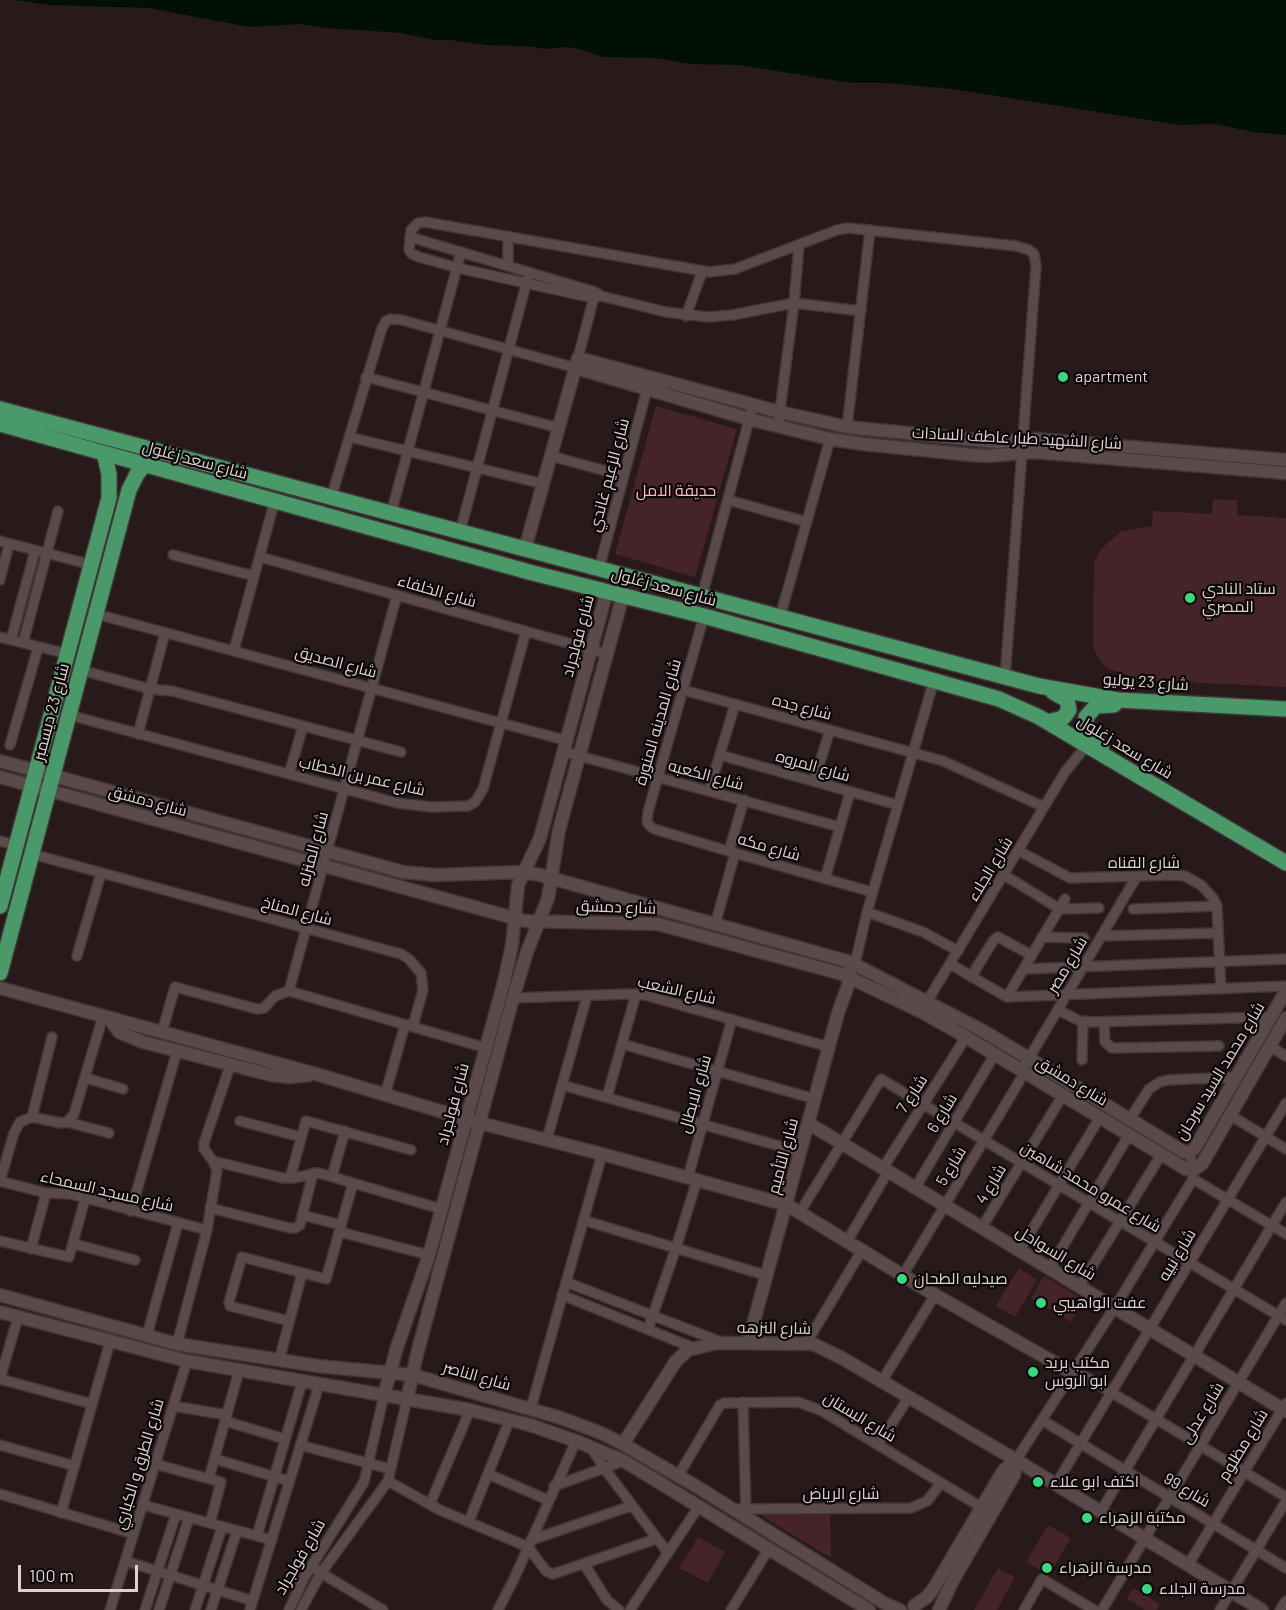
<!DOCTYPE html>
<html>
<head>
<meta charset="utf-8">
<style>
	body { margin:0 }
	#map { position:relative; width:1286px; height:1610px; overflow:hidden; background:#28191b; font-family:Barlow,sans-serif }
	canvas { display:block }
	.scale { position:absolute; left:18px; top:1565px; width:120px; height:27px; box-sizing:border-box; border:3px solid #ddd2d3; border-top:0; padding-left:8px; font-size:18px; line-height:21px; white-space:nowrap; color:#ddd2d3; -webkit-text-stroke:4px #0c0607; paint-order:stroke }
</style>
</head>
<body>
<div id="map">
<canvas width="1286" height="1610"></canvas>
<div class="scale">100 m</div>
</div>
<script>
const ctx = document.querySelector('canvas').getContext('2d');
ctx.lineJoin = 'round';
function fill(path, color) { ctx.fillStyle = color; ctx.fill(path, 'evenodd'); }
const toPath = rows => new Path2D(rows.map(r => 'M' + r).join(''));
function stroke(path, color, width, dash) { ctx.strokeStyle = color; ctx.lineWidth = width; ctx.lineCap = dash ? 'butt' : 'round'; ctx.setLineDash(dash || []); ctx.stroke(path); }
function write(font, color, halo, rows, align = 'center') {
  ctx.font = font + ' Barlow,Cairo,sans-serif'; ctx.lineWidth = 4.5; ctx.setLineDash([]); ctx.textBaseline = 'middle'; ctx.strokeStyle = halo; ctx.fillStyle = color; for (const [text, x, y, turn = 0] of rows) {
    ctx.save(); ctx.translate(x, y); ctx.rotate((+turn || 0) * Math.PI / 180); ctx.textAlign = isNaN(turn) ? turn : align; if (halo) ctx.strokeText(text, 0, 0); ctx.fillText(text, 0, 0); ctx.restore();
  }
}
const green = toPath([
	[656,406,737,429,695,577,615,554],
	[1213,499,1237,500,1237,515,1286,518,1286,687,1146,680,1134,678,1109,669,1102,663,1094,650,1093,640,1094,563,1101,549,1122,531,1152,526,1153,511,1212,514],
	[1019,1268,1037,1280,1015,1317,996,1306],
	[1044,1276,1084,1300,1071,1322,1031,1298],
	[756,1512,830,1512,831,1558,796,1537],
	[1048,1525,1071,1538,1049,1575,1026,1562],
	[698,1537,725,1552,708,1583,679,1568],
	[998,1568,1015,1577,997,1610,974,1610],
	[1133,1588,1160,1604,1157,1610,1145,1610,1127,1599]
]);
const water = toPath([
	[15,0,1286,0,1286,135,1254,132,1215,124,1180,125,952,89,886,83,851,83,740,65,691,64,655,58,603,57,580,49,566,47,545,49,526,46,486,45,450,40,434,40,402,33,326,28,300,24,249,27,149,8,49,5]
]);
const minor = toPath([
	[410,237,595,292,601,296,666,312,708,317,732,315,794,303,861,311],
	[508,266,508,236],
	[601,296,593,298,458,268,419,257,412,254,409,250,411,230,418,223,425,222,709,272,735,269,837,230,848,228,1016,246,1029,250,1034,254,1036,266,1005,678],
	[686,316,702,272],
	[578,358,595,293],
	[366,377,559,428],
	[778,426,794,303,799,245],
	[847,427,870,230],
	[349,437,544,484],
	[551,456,624,476],
	[331,498,382,328,386,321,390,319,402,320,576,368],
	[728,500,807,522],
	[391,514,461,252],
	[460,532,528,277],
	[0,541,92,565],
	[173,555,254,576],
	[260,557,607,654],
	[599,569,647,389],
	[0,580,9,544],
	[702,596,753,405],
	[96,614,568,741],
	[704,616,648,812,647,822,650,826,654,829,735,853,872,892],
	[780,617,830,439],
	[0,637,68,654],
	[11,640,35,551],
	[23,643,58,511],
	[234,650,275,500],
	[81,670,150,689,172,691,401,752],
	[683,690,943,761,1044,807],
	[69,715,397,803,431,807,468,806,475,802,483,789,526,631],
	[138,734,165,633],
	[10,745,38,648],
	[565,752,840,827],
	[720,755,898,805],
	[289,774,303,726],
	[814,781,830,730],
	[709,791,735,704],
	[0,841,16,845],
	[729,851,744,800],
	[1019,851,1070,878,1175,875,1185,876,1201,885,1213,898,1217,906,1221,989],
	[32,854,401,954,409,959,421,973,423,990,414,1022,404,1028,385,1095],
	[1004,875,1060,909,1099,908],
	[825,879,850,792],
	[1133,909,1217,906],
	[867,912,923,932,958,951],
	[715,925,735,853],
	[1102,936,1218,933],
	[1042,937,1084,938],
	[77,956,101,873],
	[855,964,867,912,934,680],
	[950,964,1007,997,1286,986],
	[1024,969,1286,959],
	[971,977,993,941,998,937,1031,955],
	[289,991,486,1048],
	[1007,997,1065,899],
	[513,998,628,994,645,995,829,1047],
	[925,1005,1065,772,1087,745],
	[1058,1010,1080,1021,1090,1022,1271,1017],
	[103,1016,74,1114,67,1122,61,1123,32,1117,20,1122,14,1133,0,1181,46,1193,70,1194,207,1230],
	[1104,1022,1105,1042,1112,1048,1219,1046],
	[162,1032,175,987,257,1009,264,1008,275,996,289,991,397,595],
	[622,1044,815,1099],
	[1269,1046,1286,1056],
	[1082,1060,1083,1022],
	[1022,1070,1137,876],
	[86,1078,123,1089],
	[562,1085,801,1152],
	[607,1097,636,994],
	[1230,1115,1286,1149],
	[32,1117,52,1037],
	[1130,1119,1149,1089,1160,1082,1168,1080,1237,1077],
	[240,1121,301,1137],
	[67,1122,109,1133],
	[547,1139,587,996],
	[213,1161,283,1178,293,1178,319,1173,441,1209],
	[883,1168,966,1037],
	[332,1176,345,1131],
	[688,1177,732,1019],
	[290,1178,306,1121,411,1150],
	[1193,1179,1286,1234],
	[915,1188,995,1054],
	[210,1208,290,1228,295,1228,300,1225,313,1173],
	[131,1211,177,1051],
	[800,1212,881,1079,1286,1320],
	[302,1215,341,1225],
	[583,1220,768,1276],
	[982,1227,1063,1095],
	[340,1232,429,1255],
	[0,1241,69,1257,85,1199],
	[847,1241,888,1172],
	[74,1244,135,1260],
	[31,1249,46,1193],
	[1020,1250,1100,1117],
	[1050,1268,1129,1135],
	[903,1275,1025,1072],
	[566,1282,721,1342],
	[1080,1286,1161,1155],
	[562,1295,694,1348],
	[289,1321,230,1306,229,1302,242,1257,326,1279,353,1183],
	[648,1329,676,1248,697,1180],
	[147,1335,178,1223],
	[177,1344,207,1230,217,1171,213,1161,204,1149,204,1143,230,1066],
	[806,1344,862,1250],
	[279,1361,302,1273],
	[1073,1373,1084,1376,1286,1497],
	[0,1379,92,1404],
	[0,1379,18,1317],
	[882,1381,935,1295],
	[743,1402,746,1514],
	[173,1406,227,1415],
	[531,1408,602,1154],
	[1042,1420,1286,1568],
	[225,1421,285,1439],
	[0,1445,75,1466],
	[300,1445,390,1469],
	[878,1445,909,1397],
	[590,1446,604,1468,668,1553],
	[215,1459,289,1481],
	[1016,1460,1115,1307,1193,1179,1190,1152],
	[155,1464,221,1482,210,1523],
	[488,1474,548,1500],
	[678,1476,720,1405,724,1403,798,1402,822,1411,981,1507],
	[209,1478,239,1371],
	[388,1481,440,1510,528,1547,546,1571,553,1574,656,1539],
	[1056,1484,1286,1103],
	[554,1486,624,1461],
	[0,1494,134,1534],
	[430,1504,470,1410],
	[143,1505,272,1540],
	[733,1509,911,1508,927,1501,941,1483],
	[1101,1511,1286,1202],
	[61,1513,110,1342],
	[469,1521,510,1419],
	[257,1536,302,1382],
	[531,1540,631,1506],
	[125,1561,253,1601],
	[584,1564,607,1600,619,1610],
	[1188,1565,1286,1403],
	[316,1570,383,1610],
	[110,1610,187,1361],
	[145,1610,176,1514],
	[159,1610,189,1518],
	[195,1610,222,1527],
	[211,1610,237,1531],
	[250,1610,319,1385],
	[289,1610,304,1578,364,1482,384,1395],
	[301,1610,321,1573,388,1481,407,1399],
	[498,1610,514,1579,576,1441],
	[630,1610,699,1506],
	[731,1610,768,1550],
	[1024,1610,1042,1579,1094,1610],
	[1102,1610,1286,1303],
	[1220,1610,1286,1501],
	[1280,1610,1286,1601]
]);
const tertiary = toPath([
	[576,368,749,419,830,439,863,444,972,455,988,456,1034,452,1286,473],
	[525,549,578,358,780,412,847,427,997,442,1035,439,1286,460],
	[0,761,403,872,435,875,523,872,540,875,850,962,985,1032,1184,1152,1190,1152,1195,1148,1286,991],
	[0,777,525,921,658,924,842,974,922,1012,966,1037,1186,1169,1195,1169,1202,1164,1286,1018],
	[0,988,316,1074,480,1123,602,1154,787,1205,935,1295,1073,1373],
	[109,1018,119,1032,143,1042,271,1075,290,1077,309,1075],
	[808,1123,1286,1411],
	[0,1295,177,1344,318,1366,413,1375,561,1418,601,1433,623,1444,694,1485,884,1603,900,1610],
	[0,1312,187,1361,470,1410,530,1425,576,1441,624,1461,869,1610],
	[748,1343,838,1013,851,977,849,972],
	[384,1395,397,1347,429,1255,504,982,512,945,518,885,540,838,607,591],
	[407,1399,417,1354,513,998,527,952,548,898,559,830,623,595],
	[623,1444,676,1361,688,1350,716,1343,813,1344,842,1358,1016,1460,1262,1610],
	[914,1606,927,1597,934,1588,1003,1471,1016,1460],
	[939,1610,952,1582,1014,1475,1016,1460]
]);
const primary = toPath([
	[0,409,1039,686,1118,700,1286,709],
	[0,424,529,572,704,616,999,699,1039,717,1286,863],
	[1048,722,1063,718,1069,710,1067,700,1053,692],
	[1102,745,1087,732,1086,717,1096,706,1114,705],
	[0,906,109,498,109,474,104,453],
	[0,973,129,490,137,474,145,464]
]);
const markers = [
	[1063,377,6,"#36d880"],
	[1190,598,6,"#36d880"],
	[902,1279,6,"#36d880"],
	[1041,1303,6,"#36d880"],
	[1033,1372,6,"#36d880"],
	[1038,1482,6,"#36d880"],
	[1087,1518,6,"#36d880"],
	[1047,1568,6,"#36d880"],
	[1147,1589,6,"#36d880"]
];
const poiNames = [
	["apartment",1075,377],
	["ستاد النادي",1202,589],
	["المصري",1202,607],
	["صيدليه الطحان",914,1279],
	["عفت الواهيبي",1053,1303],
	["مكتب بريد",1045,1363],
	["ابو الروس",1045,1381],
	["اكتف ابو علاء",1050,1482],
	["مكتبة الزهراء",1099,1518],
	["مدرسة الزهراء",1059,1568],
	["مدرسة الجلاء",1159,1589]
];
const streetNames = [
	["شارع الشهيد طيار عاطف السادات",1017,438,3],
	["شارع سعد زغلول",195,460,15],
	["شارع الزعيم غاندي",609,475,-75],
	["شارع سعد زغلول",664,587,15],
	["شارع الخلفاء",437,591,16],
	["شارع فولجراد",578,636,-75],
	["شارع الصديق",336,662,15],
	["شارع 23 يوليو",1146,682,4],
	["شارع جده",802,707,15],
	["شارع 23 ديسمبر",51,712,-75],
	["شارع المدينه المنورة",658,722,-74],
	["شارع سعد زغلول",1125,747,31],
	["شارع المروه",813,766,16],
	["شارع الكعبه",706,775,15],
	["شارع عمر بن الخطاب",362,776,13],
	["شارع دمشق",148,801,15],
	["شارع مكه",769,847,16],
	["شارع المنزله",313,849,-75],
	["شارع القناه",1144,863],
	["شارع الجلاء",990,869,-59],
	["شارع دمشق",616,907,2],
	["شارع المناخ",297,911,15],
	["شارع مصر",1067,965,-59],
	["شارع الشعب",677,990,13],
	["شارع محمد السيد سرحان",1220,1071,-59],
	["شارع دمشق",1072,1081,31],
	["شارع الابطال",695,1094,-74],
	["شارع 7",912,1094,-57],
	["شارع فولجراد",453,1104,-75],
	["شارع 6",942,1113,-59],
	["شارع التأميم",783,1156,-75],
	["شارع 5",951,1166,-59],
	["شارع 4",991,1184,-59],
	["شارع عمرو محمد شاهين",1091,1187,31],
	["شارع مسجد السمحاء",107,1191,13],
	["شارع السواحل",1056,1253,31],
	["شارع نبيه",1177,1255,-59],
	["شارع النزهه",774,1328,1],
	["شارع الناصر",477,1376,16],
	["شارع عدلى",1202,1413,-59],
	["شارع البستان",860,1417,31],
	["شارع مظلوم",1243,1445,-59],
	["شارع الطرق و الكباري",139,1464,-73],
	["شارع 99",1187,1490,31],
	["شارع الرياض",841,1494],
	["شارع فولجراد",300,1557,-60]
];
const parkNames = [
	["حديقة الامل",676,491]
];
fill(green, '#442428');
fill(water, '#001004');
stroke(minor, '#413637', 12);
stroke(tertiary, '#413637', 15);
stroke(primary, '#413637', 18);
stroke(minor, '#5a4a4b', 9);
stroke(tertiary, '#5a4a4b', 12);
stroke(primary, '#4a9969', 15);
for (const [x, y, r, color] of markers) { const dot = new Path2D(); dot.arc(x, y, r, 0, 2 * Math.PI); ctx.fillStyle = color; ctx.fill(dot); stroke(dot, '#0c0607', 2); }
write('16px', '#ddd2d3', '#0c0607', poiNames, 'left');
write('16px', '#ddd2d3', '#0c0607', streetNames);
write('16px', '#feb9bf', '#0c0607', parkNames);
</script>
</body>
</html>
